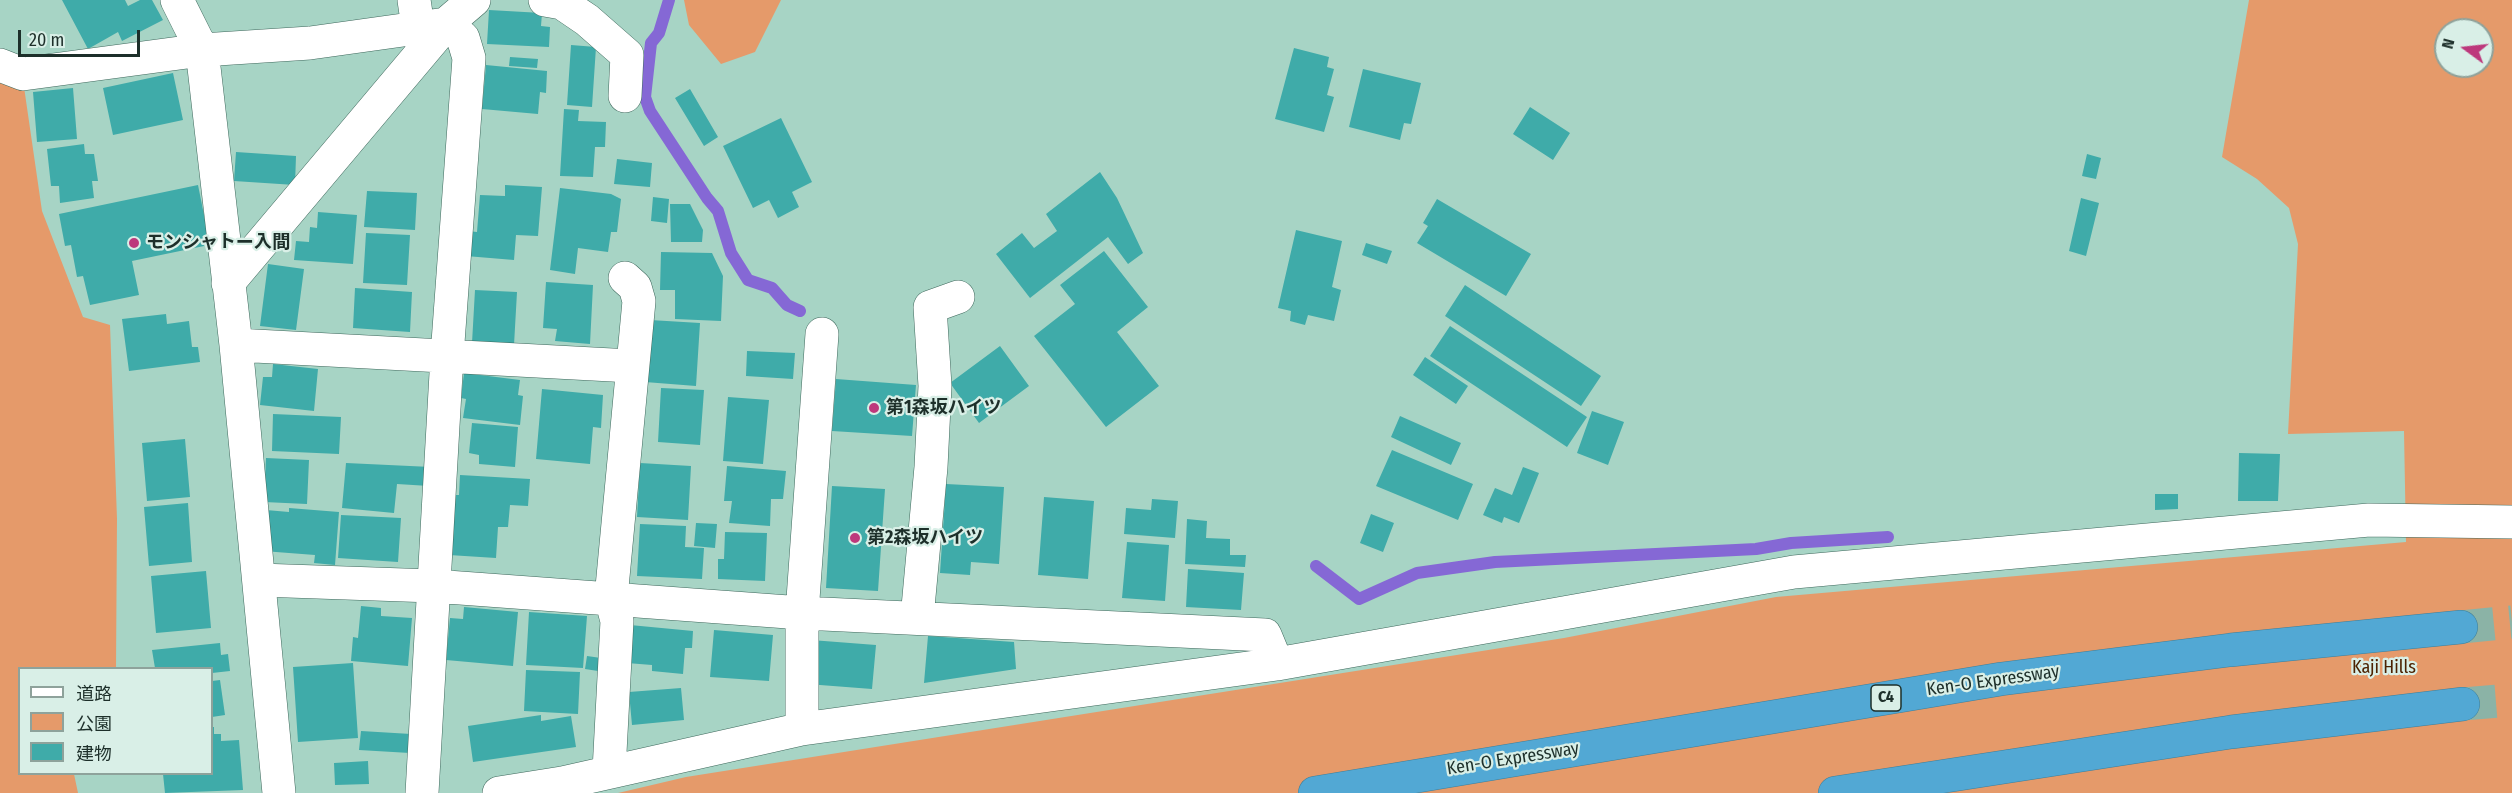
<!DOCTYPE html>
<html>
<head>
<meta charset="utf-8">
<style>
	body { margin:0 }
	#map { position:relative; width:2512px; height:793px; overflow:hidden; background:#a7d4c5; font-family:"Fira Sans Condensed","Noto Sans JP",sans-serif }
	canvas { display:block }
	.legend { position:absolute; left:18px; top:667px; width:195px; height:108px; box-sizing:border-box; background:#d9efe7; border:2px solid #8ea29b; margin:0; padding:8px 10px; list-style:none; font-size:18px; color:#1d2f2a }
	.legend li { display:flex; align-items:center; gap:12px; height:30px }
	.legend b { width:30px; border:2px solid #8ea29b }
	.north { position:absolute; left:2434px; top:18px; width:60px; height:60px; box-sizing:border-box; background:#d9efe7; border:2px solid #8ea29b; border-radius:50%; rotate:285deg; font-size:16px; font-weight:700; line-height:24px; text-align:center; color:#1d2f2a }
	.north::after { content:''; display:block; margin:auto; width:21px; height:27px; background:#bd387c; clip-path:polygon(50% 0,100% 100%,50% 72%,0 100%) }
	.scale { position:absolute; left:18px; top:30px; width:122px; height:27px; box-sizing:border-box; border:3px solid #1d2f2a; border-top:0; padding-left:8px; font-size:18px; line-height:21px; white-space:nowrap; color:#1d2f2a; -webkit-text-stroke:4px #d9efe7; paint-order:stroke }
</style>
</head>
<body>
<div id="map">
<canvas width="2512" height="793"></canvas>
<ul class="legend">
<li><b style="height:8px;background:#fff"></b>道路</li>
<li><b style="height:16px;background:#e59a6a"></b>公園</li>
<li><b style="height:16px;background:#3faba9"></b>建物</li>
</ul>
<div class="north">N</div>
<div class="scale">20 m</div>
</div>
<script>
const ctx = document.querySelector('canvas').getContext('2d');
ctx.lineJoin = 'round';
function fill(path, color) { ctx.fillStyle = color; ctx.fill(path, 'evenodd'); }
const toPath = rows => new Path2D(rows.map(r => 'M' + r).join(''));
function stroke(path, color, width, dash) { ctx.strokeStyle = color; ctx.lineWidth = width; ctx.lineCap = dash ? 'butt' : 'round'; ctx.setLineDash(dash || []); ctx.stroke(path); }
function write(font, color, halo, rows, align = 'center') {
  ctx.font = font + ' "Fira Sans Condensed","Noto Sans JP",sans-serif'; ctx.lineWidth = 4.5; ctx.setLineDash([]); ctx.textBaseline = 'middle'; ctx.strokeStyle = halo; ctx.fillStyle = color; for (const [text, x, y, turn = 0] of rows) {
    ctx.save(); ctx.translate(x, y); ctx.rotate((+turn || 0) * Math.PI / 180); ctx.textAlign = isNaN(turn) ? turn : align; if (halo) ctx.strokeText(text, 0, 0); ctx.fillText(text, 0, 0); ctx.restore();
  }
}
const green = toPath([
	[684,0,781,0,755,52,721,64,689,25],
	[2249,0,2512,0,2512,793,618,793,686,777,1564,638,1776,597,2406,542,2404,431,2288,434,2298,244,2289,208,2257,179,2222,157],
	[2446,30,2482,30,2482,66,2446,66],
	[0,78,24,87,42,211,83,317,110,325,117,519,116,668,20,668,20,774,74,774,78,793,0,793]
]);
const stream = toPath([
	[669,0,659,33,651,43,645,97,650,111,707,198,718,211,731,253,748,280,772,288,787,305,800,311],
	[1316,566,1359,599,1417,573,1495,562,1756,549,1791,543,1888,537]
]);
const building = toPath([
	[62,0,125,0,128,6,140,0,152,0,163,20,122,41,118,32,88,49],
	[489,10,542,13,541,26,550,27,549,47,487,44],
	[571,45,596,47,592,107,567,105],
	[1294,48,1329,57,1327,67,1334,69,1327,95,1334,97,1324,132,1275,119],
	[510,57,538,59,537,68,509,66],
	[486,65,547,71,546,93,540,92,538,114,482,109],
	[1363,69,1421,83,1411,124,1404,123,1400,140,1349,127],
	[173,73,183,120,113,135,103,88],
	[73,88,77,139,37,142,33,92],
	[690,89,718,137,704,146,675,98],
	[1530,107,1570,133,1553,160,1513,134],
	[564,109,579,110,578,121,606,122,605,147,595,147,593,177,560,176],
	[781,118,812,182,792,192,799,207,778,218,769,200,753,208,723,146],
	[84,144,85,154,94,154,98,181,92,181,94,198,60,203,59,186,51,186,47,149],
	[236,152,296,156,295,185,234,181],
	[2087,154,2101,158,2096,179,2082,176],
	[617,159,652,163,650,187,614,184],
	[1100,172,1117,198,1143,253,1128,264,1108,237,1030,298,996,254,1022,233,1034,248,1057,231,1046,214],
	[198,185,209,240,203,241,204,246,132,261,139,295,90,305,83,276,77,277,71,245,65,246,59,214],
	[505,185,542,187,538,236,516,235,514,260,466,256,468,231,477,232,480,195,505,196],
	[560,188,611,194,621,199,617,232,611,232,608,252,578,248,575,274,550,270],
	[367,191,417,193,415,230,364,227],
	[653,197,669,199,667,223,651,221],
	[2081,198,2099,203,2086,256,2069,251],
	[1437,199,1531,254,1506,296,1417,243,1428,226,1423,223],
	[670,204,690,204,703,230,702,242,671,242],
	[318,212,357,215,353,264,294,260,296,241,309,242,310,227,317,228],
	[1296,230,1342,241,1332,287,1341,290,1334,321,1308,315,1305,325,1290,321,1291,311,1278,308],
	[366,233,410,235,407,285,363,283],
	[1366,243,1392,251,1387,264,1362,255],
	[1104,251,1148,307,1117,332,1159,386,1106,427,1034,336,1075,304,1060,285],
	[661,252,712,253,723,276,721,321,675,319,675,290,660,290],
	[268,264,304,269,296,330,260,326],
	[546,282,593,285,590,344,555,341,557,329,543,328],
	[1465,285,1601,376,1581,406,1445,316],
	[355,288,412,292,410,332,353,328],
	[475,290,517,292,514,345,472,343],
	[166,314,167,324,189,321,192,347,198,347,200,362,129,371,122,319],
	[650,320,700,323,696,386,645,382],
	[1450,326,1587,417,1567,447,1430,356],
	[1000,346,1029,386,979,423,950,383],
	[747,351,795,353,793,379,746,376],
	[1425,357,1468,386,1456,404,1413,375],
	[273,364,318,369,314,411,260,405,263,377,272,377],
	[464,373,520,380,518,395,523,396,520,425,463,418,466,399,461,398],
	[836,379,916,385,912,436,832,431],
	[661,388,704,390,700,445,658,442],
	[542,389,603,395,601,428,593,427,590,464,536,459],
	[728,397,769,400,763,464,723,461],
	[1592,411,1624,422,1608,465,1577,453],
	[273,414,341,417,339,454,272,451],
	[1400,416,1461,443,1451,465,1391,437],
	[472,423,518,427,515,467,479,464,479,455,469,453],
	[185,439,190,497,147,501,142,443],
	[1392,450,1473,484,1458,520,1376,486],
	[2239,453,2280,454,2278,501,2238,501],
	[266,458,309,460,307,504,264,502],
	[346,463,431,467,429,486,397,484,394,513,342,508],
	[640,463,691,466,688,520,637,517],
	[727,466,786,471,783,499,771,499,770,526,729,523,732,501,724,501],
	[1523,467,1539,473,1519,523,1504,517,1502,523,1483,515,1495,488,1512,495],
	[460,475,530,479,528,506,510,505,508,527,498,527,496,558,449,555,453,495,459,495],
	[946,484,1004,487,999,564,971,562,970,575,940,573],
	[832,486,885,489,878,591,826,588],
	[2155,494,2178,494,2178,509,2155,510],
	[1044,497,1094,501,1088,579,1038,575],
	[1152,499,1178,501,1175,538,1124,534,1126,508,1151,510],
	[188,503,192,562,149,566,144,507],
	[289,508,339,512,335,565,314,563,315,555,263,551,266,510,289,512],
	[1371,514,1394,523,1383,552,1360,543],
	[341,515,401,518,398,562,338,558],
	[1187,519,1207,521,1206,538,1230,539,1230,555,1246,555,1245,567,1185,564],
	[696,523,717,524,715,548,694,546],
	[640,524,686,526,685,547,704,548,702,579,637,576],
	[725,532,767,533,765,581,718,579,718,559,724,559],
	[1127,542,1169,545,1165,601,1122,598],
	[1188,569,1244,573,1241,610,1186,607],
	[206,571,211,628,156,633,151,576],
	[361,606,381,608,381,616,412,618,408,666,351,661,353,637,358,638],
	[464,607,518,612,513,666,446,660,450,618,463,619],
	[529,612,587,616,583,668,526,665],
	[630,625,693,631,692,648,685,648,683,674,652,671,652,665,627,663],
	[714,630,773,635,769,681,710,677],
	[928,636,1014,642,1016,669,924,683],
	[811,640,876,645,872,689,807,684],
	[220,643,221,655,228,654,230,671,212,673,212,668,155,668,152,650],
	[587,656,601,658,598,671,585,669],
	[353,663,358,738,298,742,293,667],
	[526,670,580,672,578,714,524,711],
	[220,680,225,715,212,717,212,681],
	[681,688,684,720,632,725,629,692],
	[541,715,541,721,571,716,576,747,473,762,468,726],
	[212,727,214,727,214,734,221,734,221,741,239,740,243,790,165,793,163,774,212,774],
	[361,731,411,734,410,753,359,750],
	[368,761,369,784,335,785,334,763]
]);
const highwayTunnel = toPath([
	[2461,627,2512,622],
	[2463,704,2512,700]
]);
const street = toPath([
	[177,0,202,50,236,345,279,793],
	[414,0,418,27],
	[545,0,562,3,587,20,627,55,625,96],
	[0,65,23,74,202,50,310,43,446,24,463,38,469,58,447,356,422,793],
	[228,283,446,24,474,0],
	[236,345,631,366],
	[259,580,433,586,802,613,1265,635,1277,664],
	[917,618,931,467,935,386,930,307,958,297],
	[802,729,802,613,822,334],
	[609,771,617,621,611,598,639,301,635,287,625,278],
	[499,793,562,783,802,729,1277,664,1794,572,2369,520,2512,522]
]);
const highway = toPath([
	[1315,793,2001,679,2230,650,2461,627],
	[1835,793,2231,732,2463,704]
]);
const markers = [
	[134,243,6,"#bd387c"],
	[874,408,6,"#bd387c"],
	[855,538,6,"#bd387c"]
];
const shields = [
	[1886,698,30]
];
const shieldNames = [
	["C4",1886,698]
];
const poiNames = [
	["モンシャトー入間",146,243],
	["第1森坂ハイツ",886,408],
	["第2森坂ハイツ",867,538]
];
const parkNames = [
	["Kaji Hills",2384,668]
];
const streetNames = [
	["Ken-O Expressway",1993,681,-8],
	["Ken-O Expressway",1513,759,-9]
];
fill(green, '#e59a6a');
stroke(stream, '#8568d5', 12);
fill(building, '#3faba9');
stroke(highwayTunnel, '#8bb3a6', 33, [33, 16]);
stroke(street, '#3e685c', 34);
stroke(highway, '#3f7e98', 34);
stroke(street, '#fff', 33);
stroke(highway, '#52a8d4', 33);
for (const [x, y, r, color] of markers) { const dot = new Path2D(); dot.arc(x, y, r, 0, 2 * Math.PI); ctx.fillStyle = color; ctx.fill(dot); stroke(dot, '#d9efe7', 2); }
for (const [x, y, w] of shields) { const box = new Path2D(); box.roundRect(x - w / 2, y - 13, w, 26, 4.5); ctx.fillStyle = '#d9efe7'; ctx.fill(box); stroke(box, '#1d2f2a', 1.5); }
write('bold 16px', '#1d2f2a', null, shieldNames);
write('bold 18px', '#1d2f2a', '#d9efe7', poiNames, 'left');
write('18px', '#4c2201', '#d9efe7', parkNames);
write('18px', '#1d2f2a', '#d9efe7', streetNames);
</script>
</body>
</html>
